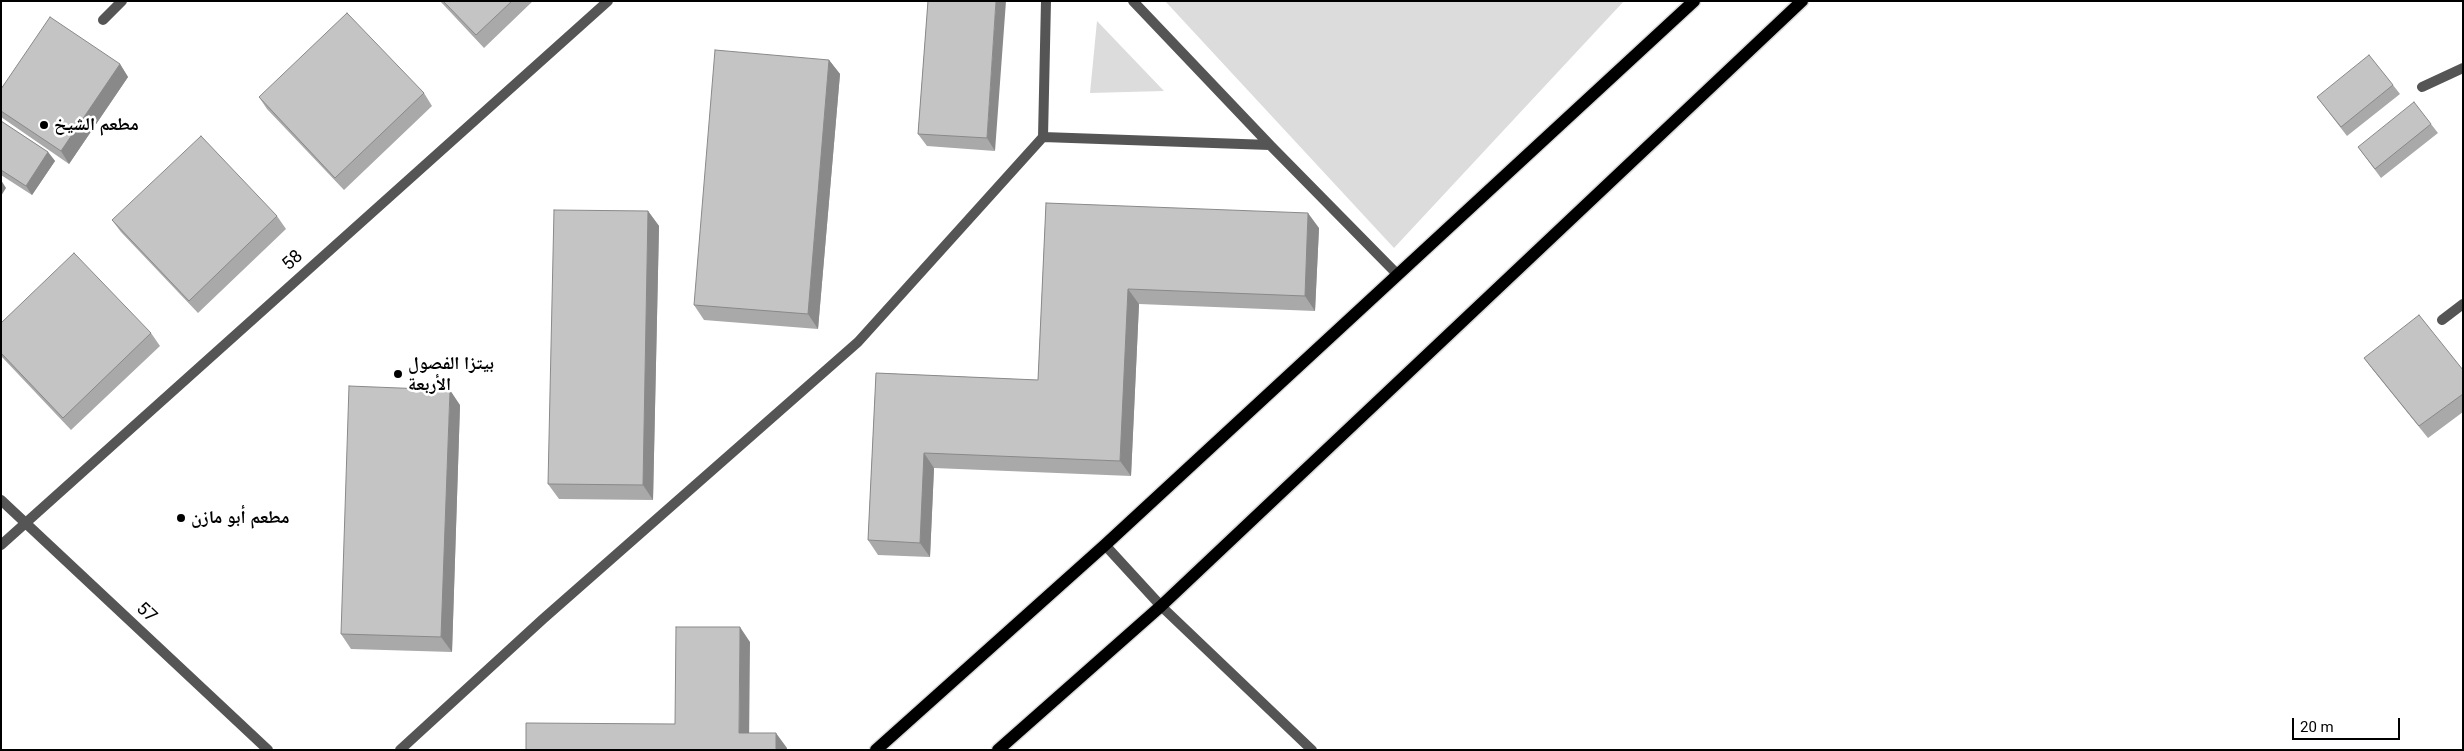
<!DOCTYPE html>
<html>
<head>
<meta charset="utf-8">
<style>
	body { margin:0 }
	#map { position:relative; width:2464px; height:751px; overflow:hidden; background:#fff; font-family:Roboto,sans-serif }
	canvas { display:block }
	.frame { position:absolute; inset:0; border:2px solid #000; pointer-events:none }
	.scale { position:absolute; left:2292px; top:718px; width:108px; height:22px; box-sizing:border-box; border:2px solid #000; border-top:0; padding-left:6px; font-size:15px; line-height:18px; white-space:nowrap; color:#000; -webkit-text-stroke:4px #fff; paint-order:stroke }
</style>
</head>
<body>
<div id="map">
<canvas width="2464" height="751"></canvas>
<div class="frame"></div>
<div class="scale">20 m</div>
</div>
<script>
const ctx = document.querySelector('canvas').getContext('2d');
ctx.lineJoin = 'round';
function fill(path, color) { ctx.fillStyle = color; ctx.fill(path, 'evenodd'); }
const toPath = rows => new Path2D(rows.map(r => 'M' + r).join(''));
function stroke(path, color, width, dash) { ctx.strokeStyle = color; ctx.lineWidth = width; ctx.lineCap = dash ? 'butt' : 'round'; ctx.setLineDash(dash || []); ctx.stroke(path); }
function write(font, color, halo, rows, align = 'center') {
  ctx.font = font + ' Roboto,"Noto Naskh Arabic",sans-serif'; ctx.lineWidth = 5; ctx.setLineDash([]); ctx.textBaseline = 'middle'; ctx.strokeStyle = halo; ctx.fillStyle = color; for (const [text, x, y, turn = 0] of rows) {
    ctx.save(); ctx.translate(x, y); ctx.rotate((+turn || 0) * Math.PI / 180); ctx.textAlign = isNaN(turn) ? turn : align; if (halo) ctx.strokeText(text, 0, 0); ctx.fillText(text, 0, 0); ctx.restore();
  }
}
const green = toPath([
	[1165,1,1624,1,1394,248],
	[1097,21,1164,91,1090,93]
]);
const service = toPath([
	[103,20,122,1],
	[2422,87,2463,68],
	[2442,320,2463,304]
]);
const minor = toPath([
	[1133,1,1270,145],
	[1043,137,1270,145,1397,274],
	[1,500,268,750],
	[1,545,608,1],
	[1105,545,1161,606,1312,750],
	[400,750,543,619,858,342,1043,137,1046,1]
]);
const primary = toPath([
	[876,750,1105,545,1694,1],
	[998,750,1161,606,1802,1]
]);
const wall = toPath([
	[440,1,533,1,484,48],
	[928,1,995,151,927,146,918,134],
	[829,60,840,74,818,329,704,320,694,305],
	[120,64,128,77,69,164,1,117,1,89],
	[2393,85,2400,94,2347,136,2317,97],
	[424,93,432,106,344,190,267,109,259,97],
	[1,121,48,152,55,161,32,195,1,175],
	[2431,124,2438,133,2381,178,2358,147],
	[1046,203,1319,228,1315,311,1139,304,1131,476,934,468,930,557,878,555,868,540,876,373,1038,380],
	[648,211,659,226,653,500,559,499,548,484],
	[277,216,286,229,198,313,121,232,112,220],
	[1,323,151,333,160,346,71,430,1,356],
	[2364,358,2463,370,2463,412,2428,438,2373,370],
	[460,405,452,652,351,649,341,634]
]);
const shadedWall = toPath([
	[996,1,1006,1,995,151,987,138],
	[829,60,840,74,818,329,808,314],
	[120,64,128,77,69,164,61,151],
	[48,152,55,161,32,195,26,186],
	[1,180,6,188,1,196],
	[648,211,659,226,653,500,643,485],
	[1308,213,1319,228,1315,311,1305,296],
	[1128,289,1139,304,1131,476,1120,461],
	[450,390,460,405,452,652,441,637],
	[924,453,934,468,930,557,920,543],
	[740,627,750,642,749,748,739,733],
	[776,733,787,748,787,750,776,750]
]);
const building = toPath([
	[443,1,512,1,476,35,443,1],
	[928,1,996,1,987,138,918,134,928,1],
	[347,13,424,93,335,178,259,97,347,13],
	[50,17,120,64,61,151,1,111,1,89,50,17],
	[715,50,829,60,808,314,694,305,715,50],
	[2369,55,2393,85,2341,127,2317,97,2369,55],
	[2414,102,2431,124,2375,169,2358,147,2414,102],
	[1,121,48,152,26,186,1,170,1,121],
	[201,136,277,216,189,301,112,220,201,136],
	[1046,203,1308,213,1305,296,1128,289,1120,461,924,453,920,543,868,540,876,373,1038,380,1046,203],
	[554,210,648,211,643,485,548,484,554,210],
	[74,253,151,333,63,418,1,353,1,323,74,253],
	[2419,315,2463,370,2463,394,2419,426,2364,358,2419,315],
	[349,386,450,390,441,637,341,634,349,386],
	[676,627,740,627,739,733,776,733,776,750,526,750,526,723,675,724,676,627]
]);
const markers = [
	[44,125,5,"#000"],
	[398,374,5,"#000"],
	[181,518,5,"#000"]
];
const poiNames = [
	["مطعم الشيخ",54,125],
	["بيتزا الفصول",408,364],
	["الأربعة",408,385],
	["مطعم أبو مازن",191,518]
];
const streetNames = [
	["58",293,261,-42],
	["57",146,613,43]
];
fill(green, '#dcdcdc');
stroke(primary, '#dbdbdb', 15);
stroke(service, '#555', 10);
stroke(minor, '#555', 10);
stroke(primary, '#000', 12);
fill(wall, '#a9a9a9');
fill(shadedWall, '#898989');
fill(building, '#c4c4c4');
stroke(building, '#898989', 1);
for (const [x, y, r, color] of markers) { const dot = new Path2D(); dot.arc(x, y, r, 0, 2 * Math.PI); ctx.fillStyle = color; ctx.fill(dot); stroke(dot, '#fff', 2); }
write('bold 18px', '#000', '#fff', poiNames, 'left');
write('18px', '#000', '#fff', streetNames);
</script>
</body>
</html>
